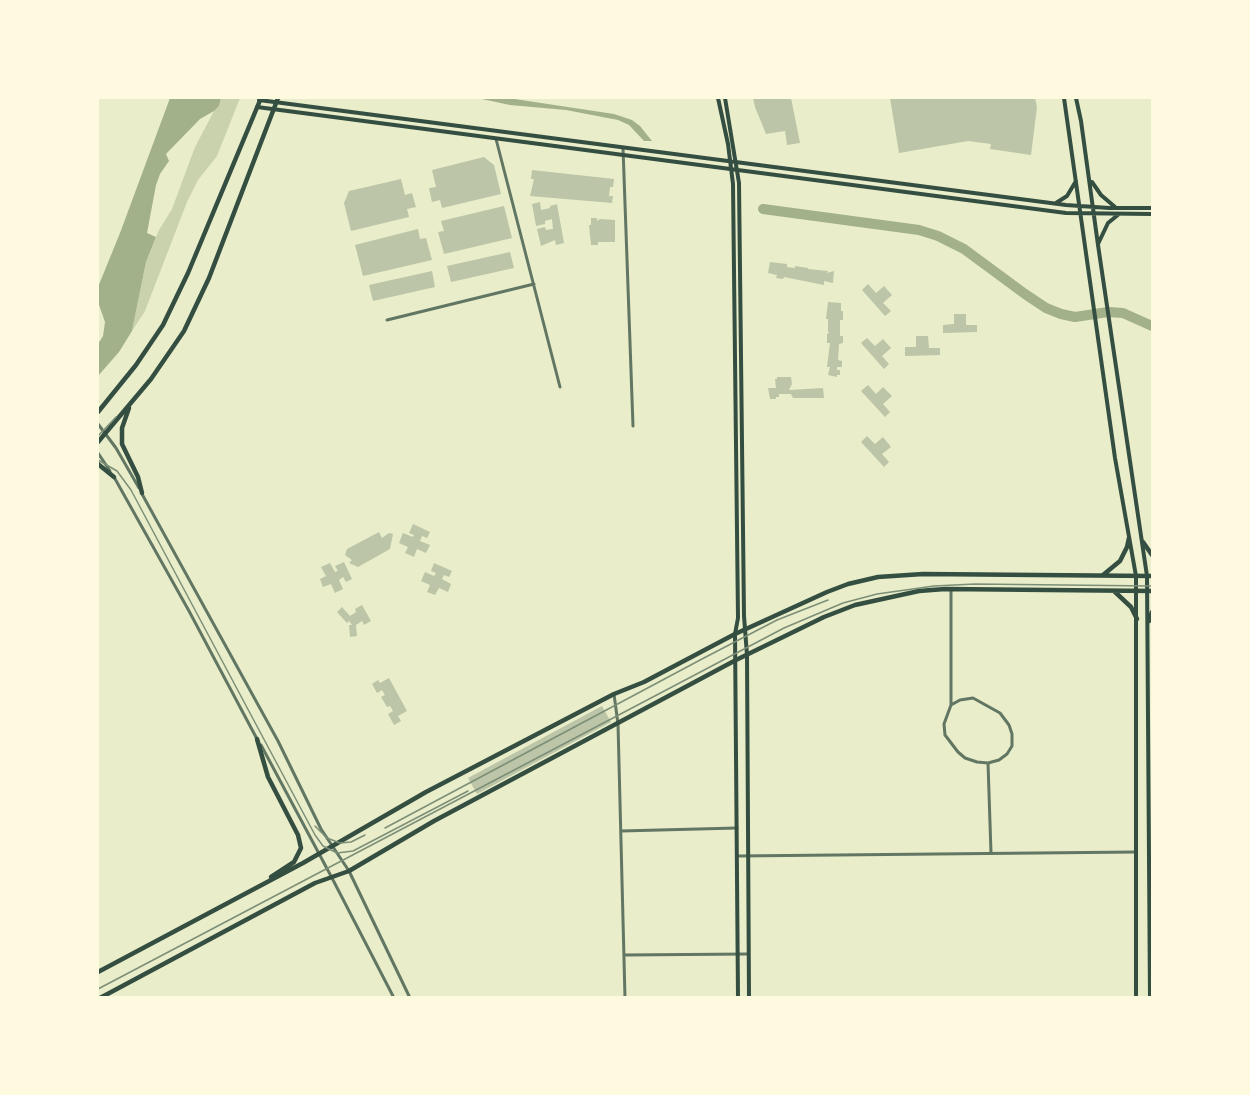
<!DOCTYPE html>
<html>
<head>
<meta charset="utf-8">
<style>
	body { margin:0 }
	#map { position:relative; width:1250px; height:1095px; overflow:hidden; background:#e9edc9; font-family:"Fira Sans",sans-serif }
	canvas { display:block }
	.frame { position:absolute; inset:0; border:99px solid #fefae0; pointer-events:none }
</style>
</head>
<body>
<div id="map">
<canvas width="1250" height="1095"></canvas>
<div class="frame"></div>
</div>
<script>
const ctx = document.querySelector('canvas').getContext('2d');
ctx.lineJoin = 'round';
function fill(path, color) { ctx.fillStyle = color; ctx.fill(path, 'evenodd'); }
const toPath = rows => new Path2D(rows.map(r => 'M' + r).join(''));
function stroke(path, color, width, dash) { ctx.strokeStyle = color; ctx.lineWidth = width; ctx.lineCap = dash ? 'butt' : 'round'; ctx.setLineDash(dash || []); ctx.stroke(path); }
const green = toPath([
	[221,98,240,98,217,156,198,180,187,202,145,311,132,331,146,262,159,230,172,209,195,147,214,111,219,106]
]);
const water = toPath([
	[170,98,221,98,219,106,214,111,200,119,166,154,169,161,160,174,156,185,147,233,156,237,146,262,132,331,119,352,98,376,98,344,103,336,105,322,98,302,98,287,120,233],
	[477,98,508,98,614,114,632,120,640,126,652,141,644,141,629,125,618,120,566,110,510,105]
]);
const river = toPath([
	[763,209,919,230,938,236,964,249,1025,294,1046,308,1061,314,1075,317,1108,312,1123,313,1152,326]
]);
const building = toPath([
	[753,98,791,98,800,143,787,145,785,131,766,134,755,107],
	[890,98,1035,98,1037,107,1031,155,990,149,991,144,968,141,899,153],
	[484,157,494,165,501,194,442,208,440,200,432,202,429,188,436,187,432,170],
	[532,170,614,179,613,187,610,187,609,196,613,196,612,203,530,196,534,179,531,179],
	[401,179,405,195,412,193,416,207,407,209,409,217,351,231,344,203,349,191],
	[540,202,541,210,550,208,550,206,557,204,564,243,556,245,555,240,541,246,537,229,545,227,546,230,553,229,552,219,545,221,545,224,536,226,532,204],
	[504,206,512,238,444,254,438,232,444,231,441,221],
	[591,218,597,218,597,221,600,219,615,220,615,242,598,242,598,245,591,245,589,225,591,225],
	[418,229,420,239,426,238,432,260,363,276,355,245],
	[510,252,514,268,451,282,447,266],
	[770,262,787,264,787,267,795,268,795,266,808,268,808,269,828,271,827,273,834,271,833,283,824,281,824,285,784,277,783,279,776,278,777,275,768,273],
	[432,271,435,287,373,301,369,285],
	[868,284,876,293,884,286,892,295,883,303,891,311,885,316,862,290],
	[828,302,841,303,841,311,843,311,843,320,840,320,840,336,843,336,843,343,839,344,838,360,842,361,842,367,837,367,837,370,840,370,840,375,837,375,837,377,828,375,830,367,827,367,830,343,827,343,827,334,830,332,828,332,828,319,826,319],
	[954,314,966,314,966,325,977,325,977,332,943,333,943,325,954,324],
	[916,336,928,336,929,348,940,348,940,355,905,356,905,347,916,347],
	[867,338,875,346,883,339,891,348,882,356,889,364,884,369,861,343],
	[777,377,791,377,792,384,789,390,823,388,824,398,793,398,791,394,779,394,779,397,776,397,776,399,770,399,768,388,776,388,775,379,777,379],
	[868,385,876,394,883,387,892,396,883,404,890,412,885,417,861,391],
	[867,436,875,444,883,437,891,447,882,454,889,462,884,467,861,442],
	[413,524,430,532,427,538,422,536,420,541,430,545,426,553,417,549,414,557,405,553,408,547,399,543,403,533,413,537,414,535,409,533],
	[379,532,382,538,389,533,393,534,390,549,358,567,349,563,352,560,345,555,347,549],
	[344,562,352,579,346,582,343,577,339,580,343,589,335,593,331,584,323,587,320,579,326,576,321,567,330,563,335,572,338,571,335,566],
	[434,563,452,571,449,577,444,575,442,579,451,584,448,592,439,588,435,595,427,592,430,585,421,581,425,572,434,576,436,573,431,571],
	[362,605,371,621,364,625,362,621,356,625,357,636,350,637,349,625,352,625,349,621,347,623,337,612,342,607,350,616,356,612,355,609],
	[389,678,407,711,398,716,401,721,394,725,388,714,393,711,390,706,387,707,381,697,385,695,382,690,377,693,372,684,378,680,380,683],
	[602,706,611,722,477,794,468,778]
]);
const minor = toPath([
	[496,139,560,387],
	[623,148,633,426],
	[387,320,534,284],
	[614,694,618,724,625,998],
	[951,705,960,700,973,698,1000,713,1009,725,1012,734,1012,746,1007,754,999,760,988,763,977,762,965,758,958,752,945,735,944,724,951,705,951,589],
	[988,763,991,853],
	[621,831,737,828],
	[737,856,1136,852],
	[624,955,748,954]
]);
const tertiary = toPath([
	[98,424,116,448,139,488],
	[98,453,110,471],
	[114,477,189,611,257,739],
	[142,494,278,741,321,829,349,871,410,998],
	[261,745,332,878,394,998]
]);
const secondary = toPath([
	[718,98,728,144,733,184,738,618,735,634,738,998],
	[725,98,739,183,744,616,747,655,749,998],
	[1064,98,1115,458,1136,576,1136,998],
	[1076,98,1081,121,1098,245,1147,576,1150,998],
	[259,100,1066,205,1109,208,1152,208],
	[257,107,1066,213,1152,214],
	[1092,182,1101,195,1115,207],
	[1056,203,1067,196,1076,181],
	[1098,244,1108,223,1119,214]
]);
const primary = toPath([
	[129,408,122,428,122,444,138,477,142,493],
	[98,412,136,365,163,325,188,273,261,98],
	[98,442,151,379,184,331,209,278,278,98],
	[98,464,114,477],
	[1143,542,1152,555],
	[1103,575,1120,561,1127,547,1129,538],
	[1114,591,1131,607,1137,619],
	[1149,621,1152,612],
	[257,739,268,777,298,835,301,848,294,862,271,877],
	[98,972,303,863,426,792,614,694,644,682,735,634,827,592,848,584,878,577,923,574,1152,576],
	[100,998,315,883,349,871,434,821,736,660,824,617,855,605,919,591,945,589,1152,591]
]);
const tram = toPath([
	[98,436,116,417],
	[98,460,117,471,131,490,315,835,323,846,337,853,353,851,468,791],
	[315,826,327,838,340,843,351,842,365,835]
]);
const rail = toPath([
	[385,828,702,659,777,620,828,600],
	[98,989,784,628,843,603,877,594,934,586,975,584,1152,586]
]);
fill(green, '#cad2ad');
fill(water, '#a3b18a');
stroke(river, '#a3b18a', 10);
fill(building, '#bcc5a7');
stroke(minor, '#617663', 3);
stroke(tertiary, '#617663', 3);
stroke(secondary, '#344e41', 4);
stroke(primary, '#344e41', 4.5);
stroke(tram, '#7c8e77', 1.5);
stroke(rail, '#7c8e77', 1.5);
</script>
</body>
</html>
